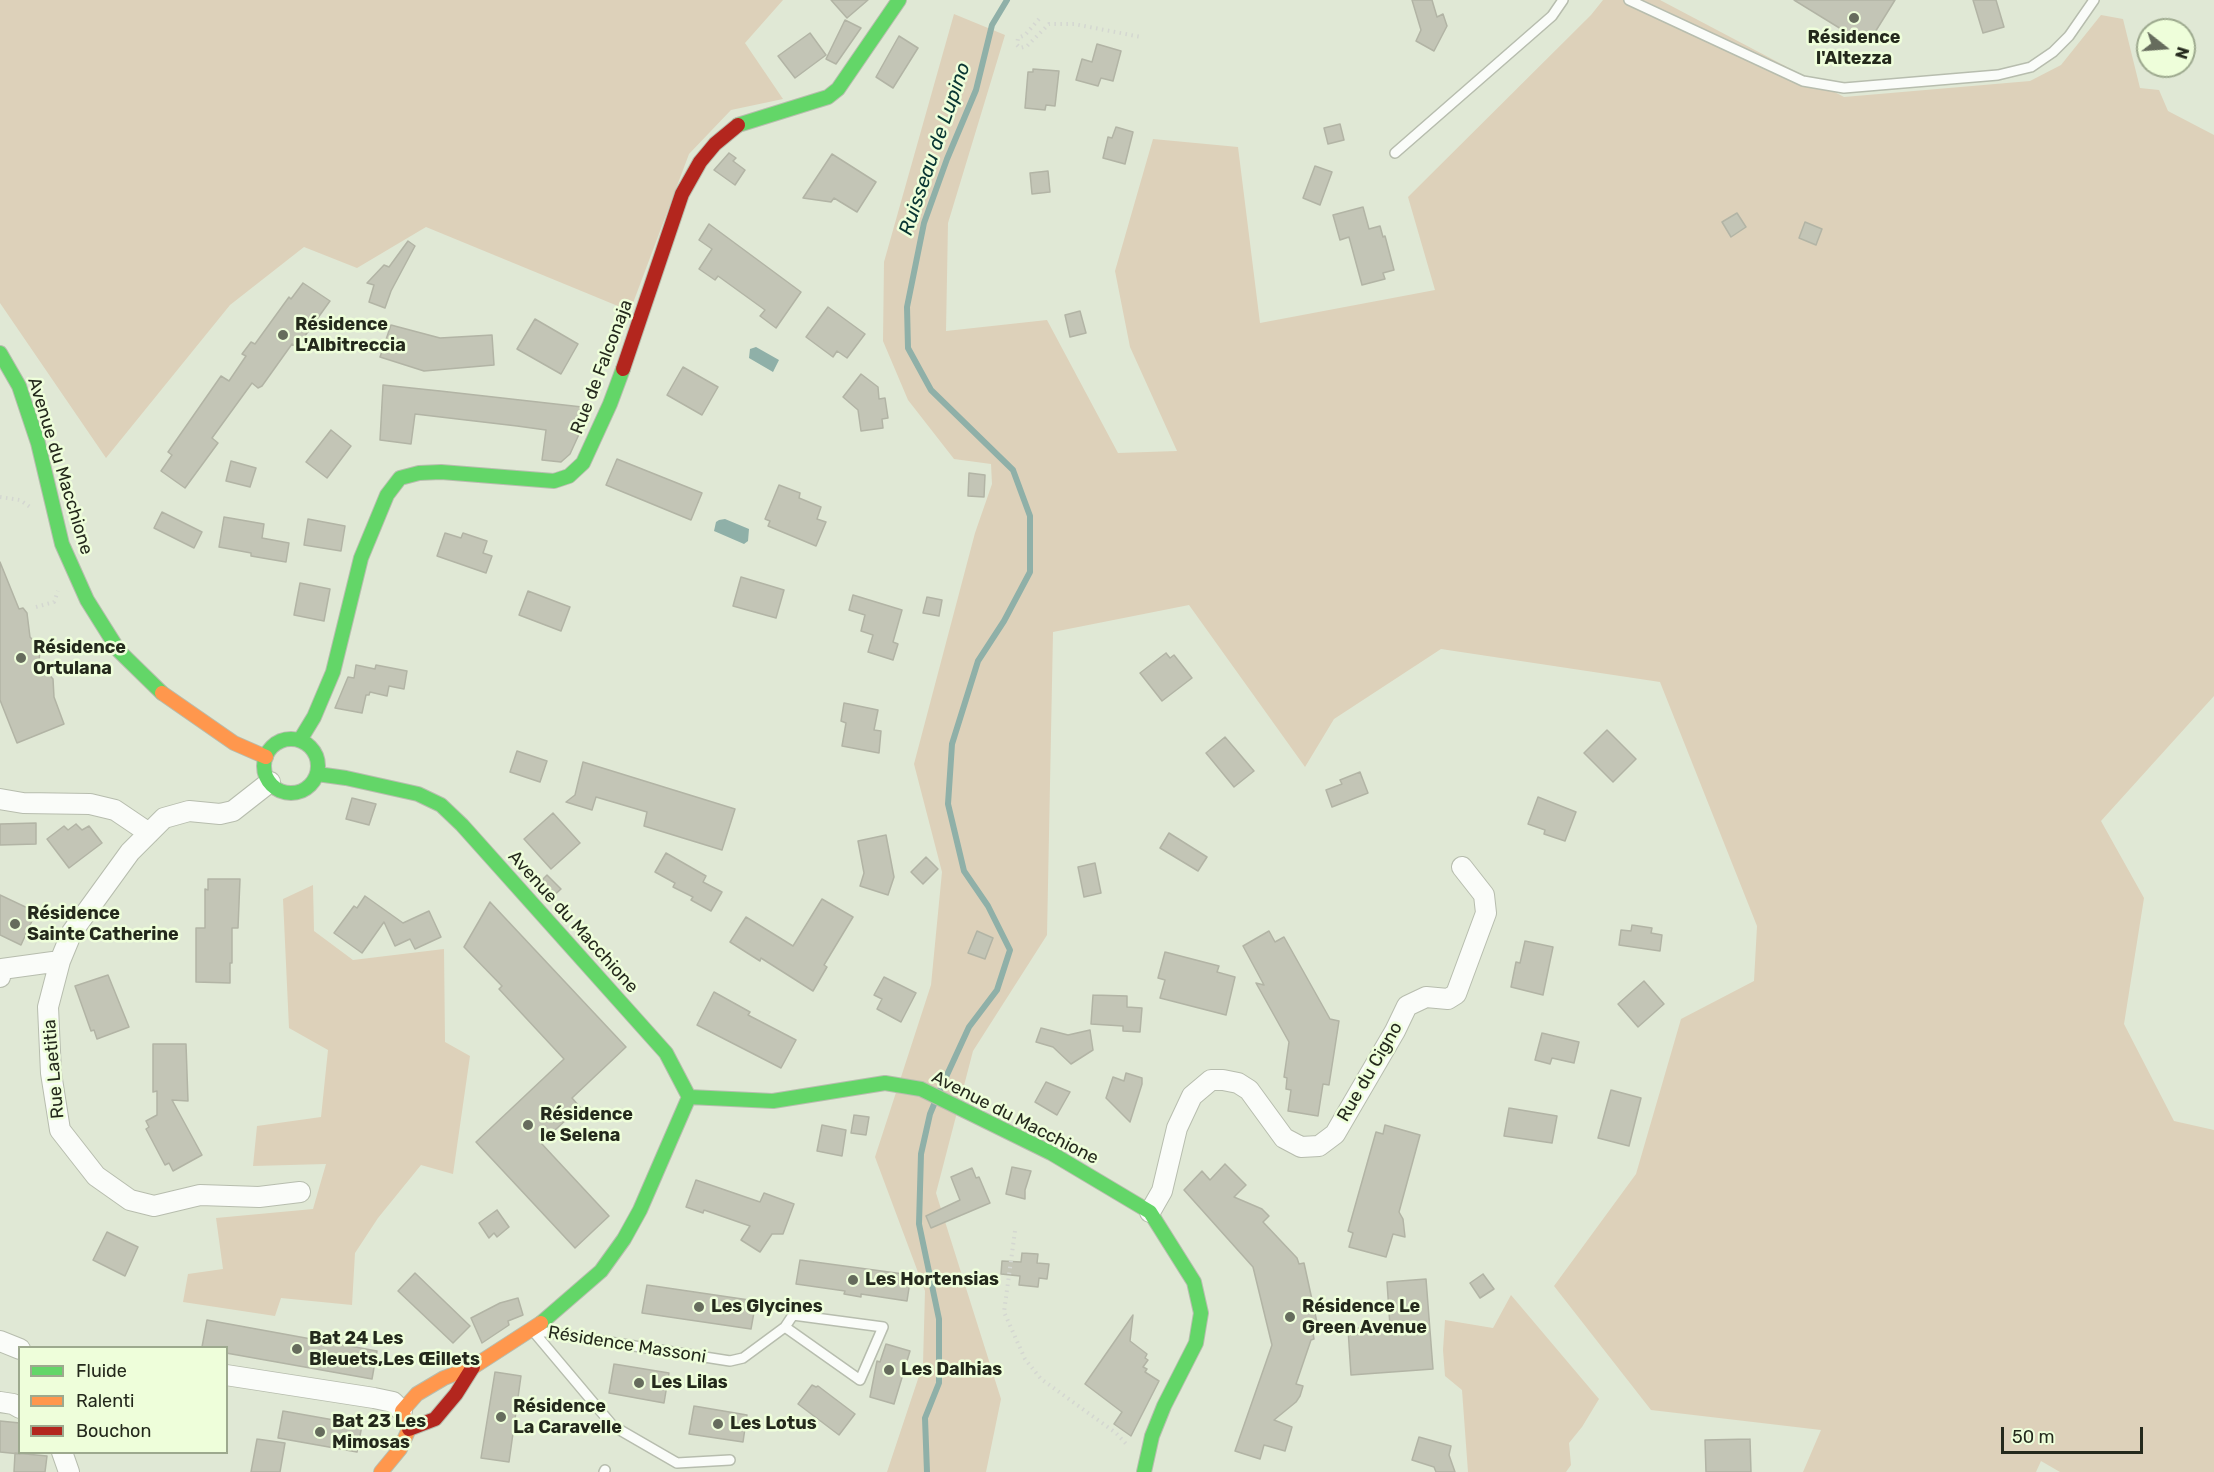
<!DOCTYPE html>
<html>
<head>
<meta charset="utf-8">
<style>
	body { margin:0 }
	#map { position:relative; width:2214px; height:1472px; overflow:hidden; background:#e0e8d5; font-family:Rubik,sans-serif }
	canvas { display:block }
	.legend { position:absolute; left:18px; top:1346px; width:210px; height:108px; box-sizing:border-box; background:#eefeda; border:2px solid #9da98e; margin:0; padding:8px 10px; list-style:none; font-size:18px; color:#24291c }
	.legend li { display:flex; align-items:center; gap:12px; height:30px }
	.legend b { width:30px; border:2px solid #9da98e }
	.north { position:absolute; left:2136px; top:18px; width:60px; height:60px; box-sizing:border-box; background:#eefeda; border:2px solid #9da98e; border-radius:50%; rotate:107deg; font-size:16px; font-weight:700; line-height:24px; text-align:center; color:#24291c }
	.north::after { content:''; display:block; margin:auto; width:21px; height:27px; background:#666c5d; clip-path:polygon(50% 0,100% 100%,50% 72%,0 100%) }
	.scale { position:absolute; left:2001px; top:1427px; width:142px; height:27px; box-sizing:border-box; border:3px solid #24291c; border-top:0; padding-left:8px; font-size:18px; line-height:21px; white-space:nowrap; color:#24291c; -webkit-text-stroke:4px #eefeda; paint-order:stroke }
</style>
</head>
<body>
<div id="map">
<canvas width="2214" height="1472"></canvas>
<ul class="legend">
<li><b style="height:8px;background:#63d668"></b>Fluide</li>
<li><b style="height:8px;background:#ff974d"></b>Ralenti</li>
<li><b style="height:8px;background:#b3261e"></b>Bouchon</li>
</ul>
<div class="north">N</div>
<div class="scale">50 m</div>
</div>
<script>
const ctx = document.querySelector('canvas').getContext('2d');
ctx.lineJoin = 'round';
function fill(path, color) { ctx.fillStyle = color; ctx.fill(path, 'evenodd'); }
const toPath = rows => new Path2D(rows.map(r => 'M' + r).join(''));
function stroke(path, color, width, dash) { ctx.strokeStyle = color; ctx.lineWidth = width; ctx.lineCap = dash ? 'butt' : 'round'; ctx.setLineDash(dash || []); ctx.stroke(path); }
function write(font, color, halo, rows, align = 'center') {
  ctx.font = font + ' Rubik,sans-serif'; ctx.lineWidth = 5; ctx.setLineDash([]); ctx.textBaseline = 'middle'; ctx.strokeStyle = halo; ctx.fillStyle = color; for (const [text, x, y, turn = 0] of rows) {
    ctx.save(); ctx.translate(x, y); ctx.rotate((+turn || 0) * Math.PI / 180); ctx.textAlign = isNaN(turn) ? turn : align; if (halo) ctx.strokeText(text, 0, 0); ctx.fillText(text, 0, 0); ctx.restore();
  }
}
const green = toPath([
	[0,0,783,0,745,43,783,99,731,110,689,154,630,311,426,227,357,268,304,247,230,305,106,458,0,303],
	[1603,0,1660,0,1844,97,2030,81,2061,65,2101,15,2123,19,2140,88,2159,90,2168,111,2214,135,2214,696,2101,821,2144,898,2124,1024,2174,1121,2214,1130,2214,1472,2060,1472,2041,1461,2036,1472,1803,1472,1821,1430,1651,1410,1554,1286,1636,1174,1681,1019,1754,981,1757,926,1660,682,1441,649,1334,719,1305,767,1189,605,1053,632,1047,935,973,1051,936,1193,1001,1399,986,1472,887,1472,923,1364,925,1291,875,1157,931,985,942,872,914,764,975,533,992,484,991,464,954,459,908,400,883,341,884,262,954,14,1005,35,948,223,946,331,1047,320,1118,453,1177,451,1130,347,1115,271,1153,139,1238,147,1260,323,1435,290,1408,197,1591,15],
	[313,885,314,931,353,960,444,949,445,1042,470,1056,453,1174,421,1165,378,1218,355,1253,352,1305,281,1298,275,1316,183,1302,188,1274,223,1269,216,1218,313,1209,326,1164,253,1166,257,1126,321,1117,328,1050,289,1028,283,899],
	[1511,1295,1599,1399,1582,1427,1569,1443,1571,1465,1566,1472,1468,1472,1462,1390,1445,1376,1443,1350,1445,1320,1493,1328]
]);
const water = toPath([
	[756,347,779,360,773,372,749,358,750,349],
	[725,519,749,529,748,541,744,544,714,531,716,522,719,520]
]);
const stream = toPath([
	[940,1090,969,1027,997,990,1010,950,988,906,964,871,948,804,952,744,978,661,1004,621,1030,572,1030,516,1013,470,931,390,908,348,907,307,924,223,947,159,976,90,992,25,1007,0],
	[927,1472,925,1418,939,1383,939,1319,919,1224,921,1154,930,1114,935,1102]
]);
const building = toPath([
	[831,0,868,0,847,18,831,0],
	[1412,0,1432,0,1437,17,1443,14,1447,26,1434,51,1416,41,1421,30,1412,0],
	[1794,0,1895,0,1872,37,1864,32,1859,40,1794,0],
	[1973,0,1996,0,2004,27,1983,33,1973,0],
	[845,20,861,28,836,64,826,59,845,20],
	[810,33,826,55,795,78,778,56,810,33],
	[899,36,918,48,893,88,876,77,899,36],
	[1097,44,1121,51,1113,81,1101,78,1098,86,1076,80,1082,59,1092,62,1097,44],
	[1033,69,1059,71,1055,106,1046,105,1045,110,1025,108,1028,72,1033,72,1033,69],
	[1340,124,1344,140,1328,144,1324,128,1340,124],
	[1116,127,1133,132,1125,164,1103,158,1108,137,1112,138,1116,127],
	[729,153,736,158,733,161,745,170,735,185,714,170,729,153],
	[832,154,876,182,857,212,834,198,831,202,803,198,832,154],
	[1315,166,1332,172,1320,205,1303,198,1315,166],
	[1048,171,1050,192,1032,194,1030,173,1048,171],
	[1363,207,1369,229,1380,226,1383,237,1385,236,1394,270,1383,273,1385,279,1362,285,1349,237,1340,240,1333,215,1363,207],
	[1737,213,1746,227,1731,237,1722,222,1737,213],
	[1805,222,1822,229,1816,245,1799,238,1805,222],
	[709,224,801,292,776,328,760,316,765,310,718,276,715,280,699,269,712,249,699,240,709,224],
	[408,241,415,246,391,291,385,308,369,302,374,285,367,283,384,265,389,267,408,241],
	[303,283,330,301,297,347,292,344,262,386,258,388,252,383,212,438,218,443,185,488,161,471,172,455,168,452,221,376,229,381,246,356,242,354,251,342,255,344,289,297,291,299,303,283],
	[828,307,865,334,847,358,837,351,833,357,806,337,828,307],
	[1080,311,1086,333,1070,337,1065,315,1080,311],
	[535,319,578,344,561,374,517,349,535,319],
	[391,325,440,338,492,335,494,365,424,371,380,357,391,325],
	[683,367,718,387,702,415,667,395,683,367],
	[861,374,878,387,879,399,885,398,888,418,882,419,883,428,861,431,858,410,843,397,861,374],
	[383,385,440,391,591,408,570,454,561,462,542,460,546,430,517,426,415,414,411,444,380,440,383,385],
	[331,430,351,446,327,478,306,462,331,430],
	[617,459,702,493,691,520,606,485,617,459],
	[231,461,256,468,250,487,226,481,231,461],
	[969,473,985,475,984,497,968,496,969,473],
	[779,485,800,493,799,498,821,507,817,519,826,522,816,546,768,526,770,521,765,519,779,485],
	[162,512,202,532,194,548,154,528,162,512],
	[224,517,264,524,262,538,289,543,286,562,251,556,251,553,219,547,224,517],
	[308,519,345,526,341,551,304,545,308,519],
	[445,533,461,538,463,533,487,541,483,553,492,556,486,573,437,556,445,533],
	[0,562,19,609,23,608,27,613,30,637,40,648,39,663,53,679,54,697,64,724,17,743,0,700,0,562],
	[741,577,784,590,776,618,733,606,741,577],
	[300,583,330,589,324,621,294,615,300,583],
	[528,591,570,607,561,631,519,615,528,591],
	[853,595,902,610,893,642,898,644,893,660,868,652,873,635,861,631,865,615,849,610,853,595],
	[927,597,942,600,939,616,923,613,927,597],
	[1166,653,1170,658,1174,655,1192,678,1162,701,1140,673,1166,653],
	[356,665,375,669,376,665,407,671,404,689,389,686,387,696,370,692,369,695,366,695,362,713,335,708,348,677,354,678,356,665],
	[844,703,878,710,874,730,881,731,879,753,842,746,846,723,841,721,844,703],
	[1607,730,1636,759,1613,782,1584,753,1607,730],
	[1225,737,1254,771,1234,787,1206,753,1225,737],
	[517,751,547,761,540,782,510,772,517,751],
	[583,762,735,809,722,850,644,826,647,812,596,797,592,810,566,802,575,795,583,762],
	[1360,772,1368,793,1332,807,1326,790,1342,784,1340,780,1360,772],
	[1538,797,1576,812,1565,841,1544,834,1545,830,1528,824,1538,797],
	[352,798,376,804,369,825,346,819,352,798],
	[553,813,580,843,551,869,524,839,553,813],
	[36,823,36,844,0,845,0,824,36,823],
	[76,824,82,830,89,826,102,843,69,868,47,839,64,826,68,830,76,824],
	[1169,833,1207,857,1198,871,1160,848,1169,833],
	[886,835,894,877,888,895,860,886,864,873,858,841,886,835],
	[666,853,706,876,703,882,722,892,711,911,691,900,693,897,673,887,675,883,655,872,666,853],
	[926,857,938,869,923,884,911,872,926,857],
	[1095,863,1101,893,1084,897,1078,867,1095,863],
	[547,875,561,889,550,899,537,885,547,875],
	[208,879,240,879,238,928,232,928,232,963,230,963,230,983,196,982,196,928,205,928,205,889,208,890,208,879],
	[0,895,36,912,21,945,0,935,0,895],
	[365,896,403,923,429,911,441,937,415,949,410,939,395,946,384,922,362,953,334,933,354,906,357,908,365,896],
	[822,899,853,917,824,965,827,967,813,991,761,958,760,961,730,942,746,917,793,946,822,899],
	[490,902,626,1047,572,1098,580,1107,541,1143,609,1216,575,1248,476,1142,564,1059,499,989,502,986,464,947,490,902],
	[1632,925,1652,928,1651,933,1662,935,1660,951,1619,945,1621,930,1631,931,1632,925],
	[977,931,993,938,985,959,968,953,977,931],
	[1269,931,1275,942,1284,937,1330,1019,1339,1021,1329,1085,1323,1084,1318,1116,1288,1111,1291,1090,1286,1089,1287,1078,1284,1077,1289,1042,1256,983,1264,985,1243,946,1269,931],
	[1525,941,1553,947,1543,995,1511,987,1516,962,1520,963,1525,941],
	[1165,952,1219,966,1217,972,1235,977,1226,1015,1160,998,1165,980,1158,978,1165,952],
	[108,975,129,1027,97,1039,94,1030,91,1031,75,986,108,975],
	[884,977,916,993,901,1022,877,1009,882,999,874,995,884,977],
	[1644,981,1664,1004,1638,1027,1618,1004,1644,981],
	[714,992,750,1012,748,1015,796,1040,781,1068,697,1025,714,992],
	[1093,995,1127,996,1127,1007,1142,1008,1140,1032,1123,1031,1123,1026,1091,1024,1093,995],
	[1041,1028,1068,1035,1090,1030,1093,1050,1071,1064,1053,1047,1036,1042,1041,1028],
	[1542,1033,1579,1042,1574,1063,1552,1058,1550,1064,1535,1060,1542,1033],
	[153,1044,186,1044,188,1101,172,1100,202,1155,173,1171,169,1163,165,1165,146,1129,149,1127,146,1121,157,1115,157,1091,153,1092,153,1044],
	[1126,1073,1142,1078,1142,1084,1130,1122,1106,1098,1113,1077,1124,1081,1126,1073],
	[1046,1082,1070,1092,1057,1115,1035,1102,1046,1082],
	[1611,1090,1641,1098,1629,1146,1598,1138,1611,1090],
	[1509,1108,1557,1116,1552,1143,1504,1136,1509,1108],
	[854,1115,869,1117,866,1135,851,1133,854,1115],
	[822,1125,846,1130,842,1156,817,1151,822,1125],
	[1385,1125,1420,1135,1399,1212,1403,1219,1405,1237,1393,1234,1386,1257,1349,1247,1353,1233,1348,1231,1376,1132,1383,1134,1385,1125],
	[1225,1164,1246,1185,1234,1197,1262,1209,1269,1216,1263,1222,1297,1258,1299,1264,1304,1263,1318,1327,1312,1328,1314,1339,1311,1340,1296,1384,1303,1386,1300,1396,1296,1402,1274,1420,1292,1427,1285,1451,1264,1445,1260,1459,1235,1451,1272,1345,1253,1267,1184,1190,1202,1171,1210,1180,1225,1164],
	[1012,1167,1031,1171,1025,1190,1025,1199,1006,1194,1012,1167],
	[972,1168,976,1178,979,1177,990,1203,931,1228,926,1216,960,1200,951,1177,972,1168],
	[696,1180,760,1202,764,1193,794,1204,783,1234,772,1234,760,1252,741,1240,750,1226,704,1210,703,1213,686,1207,696,1180],
	[497,1210,509,1227,497,1237,494,1233,489,1238,479,1223,497,1210],
	[107,1232,138,1247,125,1276,93,1260,107,1232],
	[1022,1253,1038,1254,1037,1263,1049,1264,1047,1279,1039,1278,1038,1287,1019,1285,1020,1276,1001,1274,1002,1261,1021,1262,1022,1253],
	[800,1260,911,1275,907,1301,861,1294,861,1297,844,1294,845,1291,796,1284,800,1260],
	[415,1273,470,1326,453,1343,398,1291,415,1273],
	[1483,1274,1494,1289,1480,1298,1470,1283,1483,1274],
	[1426,1279,1433,1369,1351,1375,1348,1329,1390,1326,1387,1282,1426,1279],
	[647,1285,756,1301,751,1329,642,1313,647,1285],
	[518,1298,523,1315,508,1321,509,1325,482,1343,471,1318,500,1303,518,1298],
	[1133,1315,1130,1341,1147,1354,1145,1358,1148,1360,1143,1367,1147,1369,1145,1372,1159,1381,1131,1436,1114,1424,1122,1412,1085,1384,1133,1315],
	[207,1320,377,1351,372,1379,226,1353,226,1347,202,1347,207,1320],
	[886,1344,910,1351,894,1404,870,1397,877,1361,880,1362,886,1344],
	[614,1364,669,1373,664,1403,609,1393,614,1364],
	[495,1372,521,1376,509,1462,481,1458,495,1372],
	[812,1385,816,1387,818,1386,855,1414,839,1435,798,1404,812,1385],
	[694,1406,747,1415,743,1442,689,1434,694,1406],
	[283,1411,362,1425,357,1452,278,1438,283,1411],
	[0,1421,20,1423,20,1454,0,1452,0,1421],
	[1419,1437,1451,1446,1449,1455,1455,1472,1436,1472,1434,1467,1412,1460,1419,1437],
	[257,1439,285,1443,280,1472,251,1472,257,1439],
	[1750,1439,1751,1472,1706,1472,1705,1440,1750,1439],
	[15,1453,47,1456,45,1472,14,1472,15,1453]
]);
const path = toPath([
	[1039,19,1025,35,1018,38,1017,45,1020,48,1027,46,1049,24,1074,24,1141,37],
	[0,497,20,500,30,507],
	[36,607,54,602,58,591],
	[1015,1231,1004,1312,1025,1359,1041,1379,1116,1433,1128,1446]
]);
const lane = toPath([
	[1629,0,1803,81,1844,88,1998,75,2031,67,2053,52,2069,36,2094,0],
	[1395,153,1552,16,1563,0],
	[533,1331,613,1426,677,1463,730,1460],
	[539,1331,730,1361,743,1358,785,1327,860,1380,883,1327,793,1315,785,1327],
	[604,1472,605,1470]
]);
const street = toPath([
	[270,782,233,811,220,814,189,811,164,818,130,852,72,932,60,961,48,1007,51,1073,60,1130,96,1176,130,1200,154,1206,200,1195,259,1197,300,1192],
	[0,799,23,803,90,804,115,810,149,833],
	[0,977,2,969,60,961],
	[1150,1212,1162,1191,1177,1128,1192,1096,1211,1080,1223,1080,1238,1083,1249,1090,1284,1138,1301,1147,1319,1146,1335,1134,1395,1031,1407,1006,1426,997,1448,999,1456,994,1486,913,1484,895,1462,867],
	[0,1341,20,1349],
	[226,1375,374,1398,393,1402,402,1411],
	[0,1402,13,1404,20,1408],
	[62,1452,69,1472]
]);
const fast = toPath([
	[738,125,828,97,838,89,899,0],
	[0,353,19,386,38,443,62,544,87,600,119,651,162,693],
	'264 766a27 27 0 1 1 54 0a27 27 0 1 1-54 0Z',
	[300,740,314,717,333,672,361,558,387,495,400,478,419,473,441,472,554,481,569,476,583,463,610,404,623,369],
	[317,774,346,778,418,794,441,805,462,825,666,1053,689,1097],
	[689,1097,773,1101,885,1083,921,1089,1051,1153,1150,1212,1194,1282,1201,1313,1196,1343,1164,1406,1152,1436,1144,1472],
	[541,1323,601,1271,624,1239,640,1210,689,1097]
]);
const slow = toPath([
	[162,693,234,743,266,757],
	[381,1472,400,1449,409,1429,402,1411,417,1394,444,1378,473,1367,541,1323]
]);
const jam = toPath([
	[623,369,682,194,700,162,715,144,738,125],
	[409,1429,435,1419,456,1394,473,1367]
]);
const markers = [
	[1854,18,6,"#666c5d"],
	[283,335,6,"#666c5d"],
	[21,658,6,"#666c5d"],
	[15,924,6,"#666c5d"],
	[528,1125,6,"#666c5d"],
	[853,1280,6,"#666c5d"],
	[699,1307,6,"#666c5d"],
	[1290,1317,6,"#666c5d"],
	[297,1349,6,"#666c5d"],
	[889,1370,6,"#666c5d"],
	[639,1383,6,"#666c5d"],
	[501,1417,6,"#666c5d"],
	[718,1424,6,"#666c5d"],
	[320,1432,6,"#666c5d"]
];
const poiNames = [
	["Résidence",1854,38,"center"],
	["l'Altezza",1854,59,"center"],
	["Résidence",295,325],
	["L'Albitreccia",295,346],
	["Résidence",33,648],
	["Ortulana",33,669],
	["Résidence",27,914],
	["Sainte Catherine",27,935],
	["Résidence",540,1115],
	["le Selena",540,1136],
	["Les Hortensias",865,1280],
	["Les Glycines",711,1307],
	["Résidence Le",1302,1307],
	["Green Avenue",1302,1328],
	["Bat 24 Les",309,1339],
	["Bleuets,Les Œillets",309,1360],
	["Les Dalhias",901,1370],
	["Les Lilas",651,1383],
	["Résidence",513,1407],
	["La Caravelle",513,1428],
	["Bat 23 Les",332,1422],
	["Mimosas",332,1443],
	["Les Lotus",730,1424]
];
const streetNames = [
	["Rue de Falconaja",602,367,-69],
	["Avenue du Macchione",60,466,73],
	["Avenue du Macchione",573,922,48],
	["Rue Laetitia",54,1069,-95],
	["Rue du Cigno",1370,1072,-60],
	["Avenue du Macchione",1015,1118,27],
	["Résidence Massoni",627,1345,9]
];
const waterNames = [
	["Ruisseau de Lupino",935,149,-71]
];
fill(green, '#ddd1ba');
fill(water, '#8fb0a8');
stroke(stream, '#8fb0a8', 6);
fill(building, '#c3c5b6');
stroke(building, '#b2b4a5', 1.5);
stroke(lane, '#b7bdae', 12);
stroke(street, '#b7bdae', 22);
stroke(fast, '#b7bdae', 16);
stroke(slow, '#b7bdae', 16);
stroke(jam, '#b7bdae', 16);
stroke(path, '#d4d7d1', 4, [1.5, 4.5]);
stroke(lane, '#fafcf9', 9);
stroke(street, '#fafcf9', 20);
stroke(fast, '#63d668', 14);
stroke(slow, '#ff974d', 14);
stroke(jam, '#b3261e', 14);
for (const [x, y, r, color] of markers) { const dot = new Path2D(); dot.arc(x, y, r, 0, 2 * Math.PI); ctx.fillStyle = color; ctx.fill(dot); stroke(dot, '#eefeda', 2); }
write('bold 18px', '#24291c', '#eefeda', poiNames, 'left');
write('18px', '#24291c', '#eefeda', streetNames);
write('italic 20px', '#073532', '#eefeda', waterNames);
</script>
</body>
</html>
